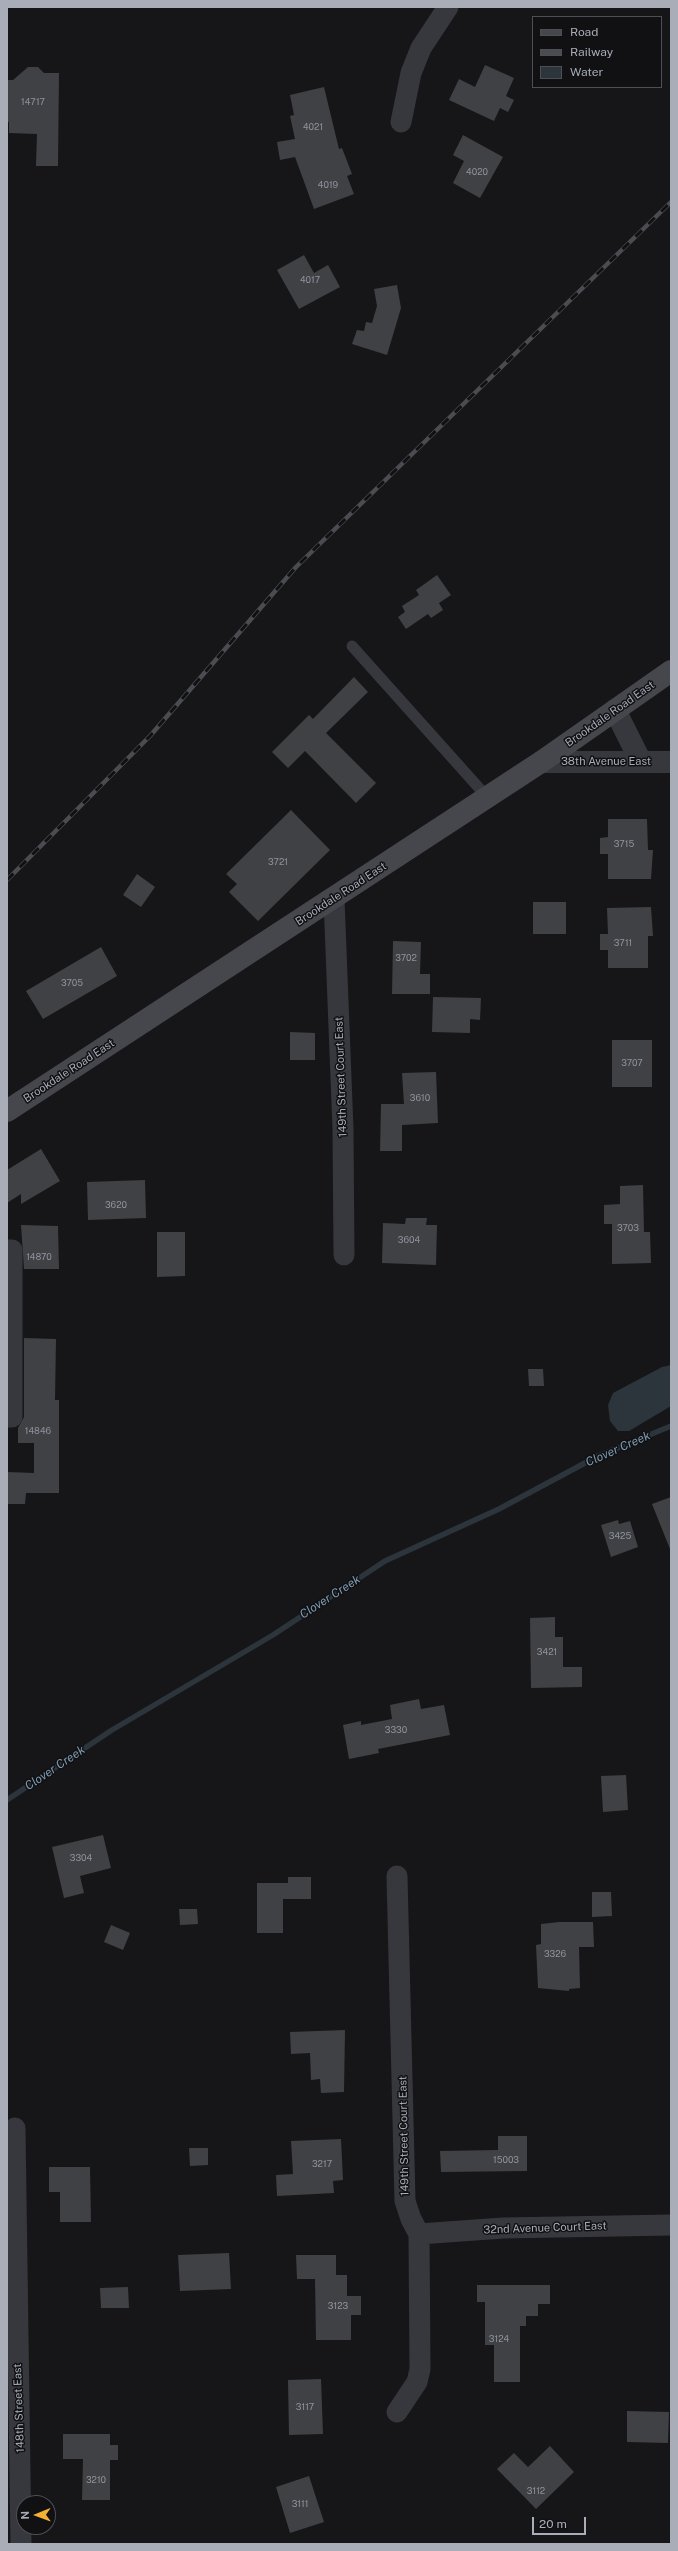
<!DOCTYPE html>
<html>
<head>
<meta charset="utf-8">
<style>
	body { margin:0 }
	#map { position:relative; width:678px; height:2551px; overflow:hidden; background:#161618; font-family:"Public Sans",sans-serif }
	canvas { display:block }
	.frame { position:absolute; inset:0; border:8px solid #a8adb8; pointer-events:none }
	.legend { position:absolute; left:532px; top:16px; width:130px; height:72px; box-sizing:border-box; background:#111113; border:1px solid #4d4f55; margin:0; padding:5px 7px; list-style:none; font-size:12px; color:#a8adb8 }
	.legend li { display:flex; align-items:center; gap:8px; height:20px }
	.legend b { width:20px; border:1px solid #4d4f55 }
	.north { position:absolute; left:16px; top:2495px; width:40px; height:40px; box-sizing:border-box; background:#111113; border:1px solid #4d4f55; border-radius:50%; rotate:269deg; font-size:11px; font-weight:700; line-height:16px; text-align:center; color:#a8adb8 }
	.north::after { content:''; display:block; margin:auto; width:14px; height:18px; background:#f2b134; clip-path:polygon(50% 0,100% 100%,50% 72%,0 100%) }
	.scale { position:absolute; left:532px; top:2517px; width:54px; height:18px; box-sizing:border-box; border:2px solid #a8adb8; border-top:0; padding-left:5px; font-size:12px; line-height:14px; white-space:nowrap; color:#a8adb8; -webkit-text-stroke:3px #111113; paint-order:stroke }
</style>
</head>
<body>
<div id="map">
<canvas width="678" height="2551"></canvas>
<div class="frame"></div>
<ul class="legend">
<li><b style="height:5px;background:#45474d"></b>Road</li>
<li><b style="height:5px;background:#4a4c52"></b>Railway</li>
<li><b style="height:11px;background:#2c353c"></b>Water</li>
</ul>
<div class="north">N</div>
<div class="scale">20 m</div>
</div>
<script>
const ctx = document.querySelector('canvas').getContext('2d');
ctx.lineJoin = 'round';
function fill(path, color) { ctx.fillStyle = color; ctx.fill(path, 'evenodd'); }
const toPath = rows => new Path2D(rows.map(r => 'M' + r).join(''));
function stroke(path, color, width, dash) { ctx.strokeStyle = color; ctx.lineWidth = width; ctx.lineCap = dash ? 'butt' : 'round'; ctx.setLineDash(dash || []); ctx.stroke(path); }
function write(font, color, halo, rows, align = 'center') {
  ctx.font = font + ' "Public Sans",sans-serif'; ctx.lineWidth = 3; ctx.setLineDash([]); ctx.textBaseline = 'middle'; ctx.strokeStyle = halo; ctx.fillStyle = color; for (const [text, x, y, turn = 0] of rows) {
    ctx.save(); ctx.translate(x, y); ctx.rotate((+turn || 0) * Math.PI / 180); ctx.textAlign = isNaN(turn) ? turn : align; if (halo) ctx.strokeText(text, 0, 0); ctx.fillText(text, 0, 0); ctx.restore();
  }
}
const water = toPath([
	[671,1365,671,1406,629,1431,618,1431,610,1421,608,1405,613,1393,662,1367]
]);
const stream = toPath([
	[7,1800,112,1730,273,1635,385,1561,499,1509,598,1456,671,1426]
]);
const building = toPath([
	[485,65,514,78,506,96,514,100,508,112,500,108,494,121,449,100,459,79,475,87],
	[28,67,38,67,44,73,59,73,58,166,36,166,37,134,9,133,9,122,7,122,7,80,13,80],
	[324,87,339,149,342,148,352,174,347,176,354,194,314,209,295,157,280,160,277,142,295,139,290,116,294,115,290,95],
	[463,135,503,157,480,198,453,183,464,161,453,155],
	[304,255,314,273,328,265,340,287,299,309,277,270],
	[397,285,401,308,387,355,352,344,357,330,364,331,366,322,372,323,377,306,374,289],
	[437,575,451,595,439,603,443,610,431,618,428,614,406,629,398,617,405,612,402,606,419,595,416,590],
	[354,677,368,692,326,733,376,783,356,803,305,751,288,768,272,752,309,715,313,719],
	[291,810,330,850,258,921,229,892,237,884,226,874],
	[608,819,647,819,648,850,653,850,651,879,608,879,608,854,600,854,600,838,608,837],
	[137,874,155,887,141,907,123,895],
	[533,902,566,902,566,934,533,934],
	[651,907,653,936,648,936,648,968,608,968,608,950,600,950,600,934,608,934,607,908],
	[393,941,421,942,420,974,430,974,430,994,392,994],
	[101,947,117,976,43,1019,26,991],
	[433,997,481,998,480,1020,470,1019,470,1033,432,1032],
	[290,1032,315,1033,315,1060,290,1060],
	[612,1040,652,1040,652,1087,612,1087],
	[436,1072,438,1123,402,1125,402,1151,380,1151,381,1104,404,1104,402,1073],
	[41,1149,60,1181,21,1204,21,1194,7,1203,7,1170],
	[145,1180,146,1218,88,1220,87,1182],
	[643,1185,644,1232,650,1232,651,1263,612,1264,612,1224,604,1224,604,1205,620,1204,620,1186],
	[406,1218,427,1218,426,1225,437,1225,436,1265,382,1263,383,1223,405,1224],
	[21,1225,58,1226,59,1269,24,1269],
	[157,1232,185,1232,185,1276,157,1277],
	[24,1338,56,1339,55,1400,59,1400,59,1493,26,1493,25,1504,7,1504,7,1472,34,1473,34,1443,18,1443,18,1428,24,1417],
	[528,1369,543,1369,544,1386,529,1386],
	[671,1497,671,1549,670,1549,652,1504],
	[618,1520,619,1524,630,1521,638,1547,611,1557,601,1525],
	[555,1617,555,1637,563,1637,563,1667,582,1667,582,1687,531,1688,530,1618],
	[419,1699,421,1709,444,1705,450,1735,378,1749,379,1753,349,1759,343,1725,361,1721,361,1725,392,1719,390,1705],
	[626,1775,628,1810,603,1812,601,1776],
	[103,1835,111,1868,80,1876,84,1893,64,1898,52,1847],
	[288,1877,311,1877,311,1899,283,1899,283,1933,257,1933,257,1883,288,1883],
	[592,1892,611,1892,612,1916,592,1917],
	[179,1909,197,1909,198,1924,180,1925],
	[559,1922,593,1922,594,1947,579,1947,580,1988,569,1989,569,1991,538,1988,536,1945,541,1944,541,1924],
	[111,1925,130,1933,123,1950,104,1942],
	[345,2030,344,2092,321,2093,320,2079,311,2080,310,2053,291,2054,290,2032],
	[498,2136,527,2136,527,2171,441,2172,440,2151,498,2150],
	[341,2139,343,2180,333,2181,334,2193,277,2196,276,2175,293,2174,291,2141],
	[189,2148,208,2148,208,2165,190,2166],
	[49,2167,90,2167,91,2222,60,2222,60,2192,49,2192],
	[229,2253,231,2289,180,2291,178,2255],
	[296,2255,336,2255,336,2275,347,2275,347,2296,361,2296,361,2315,351,2315,351,2340,316,2340,315,2279,297,2279],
	[477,2285,550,2285,550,2304,538,2304,538,2316,526,2316,526,2326,520,2326,520,2382,494,2382,494,2345,485,2345,485,2302,477,2302],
	[128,2287,129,2308,101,2308,100,2288],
	[321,2379,323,2434,289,2435,288,2380],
	[627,2411,669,2412,668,2443,627,2442],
	[63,2434,110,2434,110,2445,118,2445,118,2460,110,2460,110,2500,82,2500,83,2459,63,2459],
	[550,2446,574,2472,536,2509,497,2469,514,2453,528,2467],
	[309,2476,324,2522,290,2533,276,2487]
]);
const service = toPath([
	[352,646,488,798]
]);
const minor = toPath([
	[401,122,411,73,421,48,448,7],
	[334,899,343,1129,344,1255],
	[7,1250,12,1250,12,1417,7,1417],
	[397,1876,405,2201,411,2219,419,2234,420,2369,417,2382,397,2412],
	[15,2128,21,2544],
	[419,2234,503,2228,671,2225]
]);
const tertiary = toPath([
	[615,710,641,762],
	[541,762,671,762]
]);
const secondary = toPath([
	[7,1111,541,762,671,671]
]);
const rail = toPath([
	[7,880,150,736,296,567,671,202]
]);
const numberNames = [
	["14717",33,102],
	["4021",313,127],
	["4020",477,172],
	["4019",328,185],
	["4017",310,280],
	["3715",624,844],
	["3721",278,862],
	["3711",623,943],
	["3702",406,958],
	["3705",72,983],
	["3707",632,1063],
	["3610",420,1098],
	["3620",116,1205],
	["3703",628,1228],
	["3604",409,1240],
	["14870",39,1257],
	["14846",38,1431],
	["3425",620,1536],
	["3421",547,1652],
	["3330",396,1730],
	["3304",81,1858],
	["3326",555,1954],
	["15003",506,2160],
	["3217",322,2164],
	["3123",338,2306],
	["3124",499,2339],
	["3117",305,2407],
	["3210",96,2480],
	["3112",536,2491],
	["3111",300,2504]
];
const streetNames = [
	["Brookdale Road East",610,714,-35],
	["38th Avenue East",606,762],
	["Brookdale Road East",341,894,-33],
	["Brookdale Road East",69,1071,-33],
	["149th Street Court East",341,1077,-92],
	["149th Street Court East",404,2136,-91],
	["32nd Avenue Court East",545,2228,-2],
	["148th Street East",19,2408,-92]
];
const waterNames = [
	["Clover Creek",618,1449,-24],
	["Clover Creek",330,1597,-33],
	["Clover Creek",55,1768,-34]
];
fill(water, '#2c353c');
stroke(stream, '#2c353c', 5.5);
fill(building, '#404145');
stroke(service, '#37383d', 11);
stroke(minor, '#37383d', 21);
stroke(tertiary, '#37383d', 22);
stroke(secondary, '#45474d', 22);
stroke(rail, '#4a4c52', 4.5);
stroke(rail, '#111113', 3, [9]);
write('9px', '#8e929b', null, numberNames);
write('11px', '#a8adb8', '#111113', streetNames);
write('italic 12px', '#7f9bb3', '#111113', waterNames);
</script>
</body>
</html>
